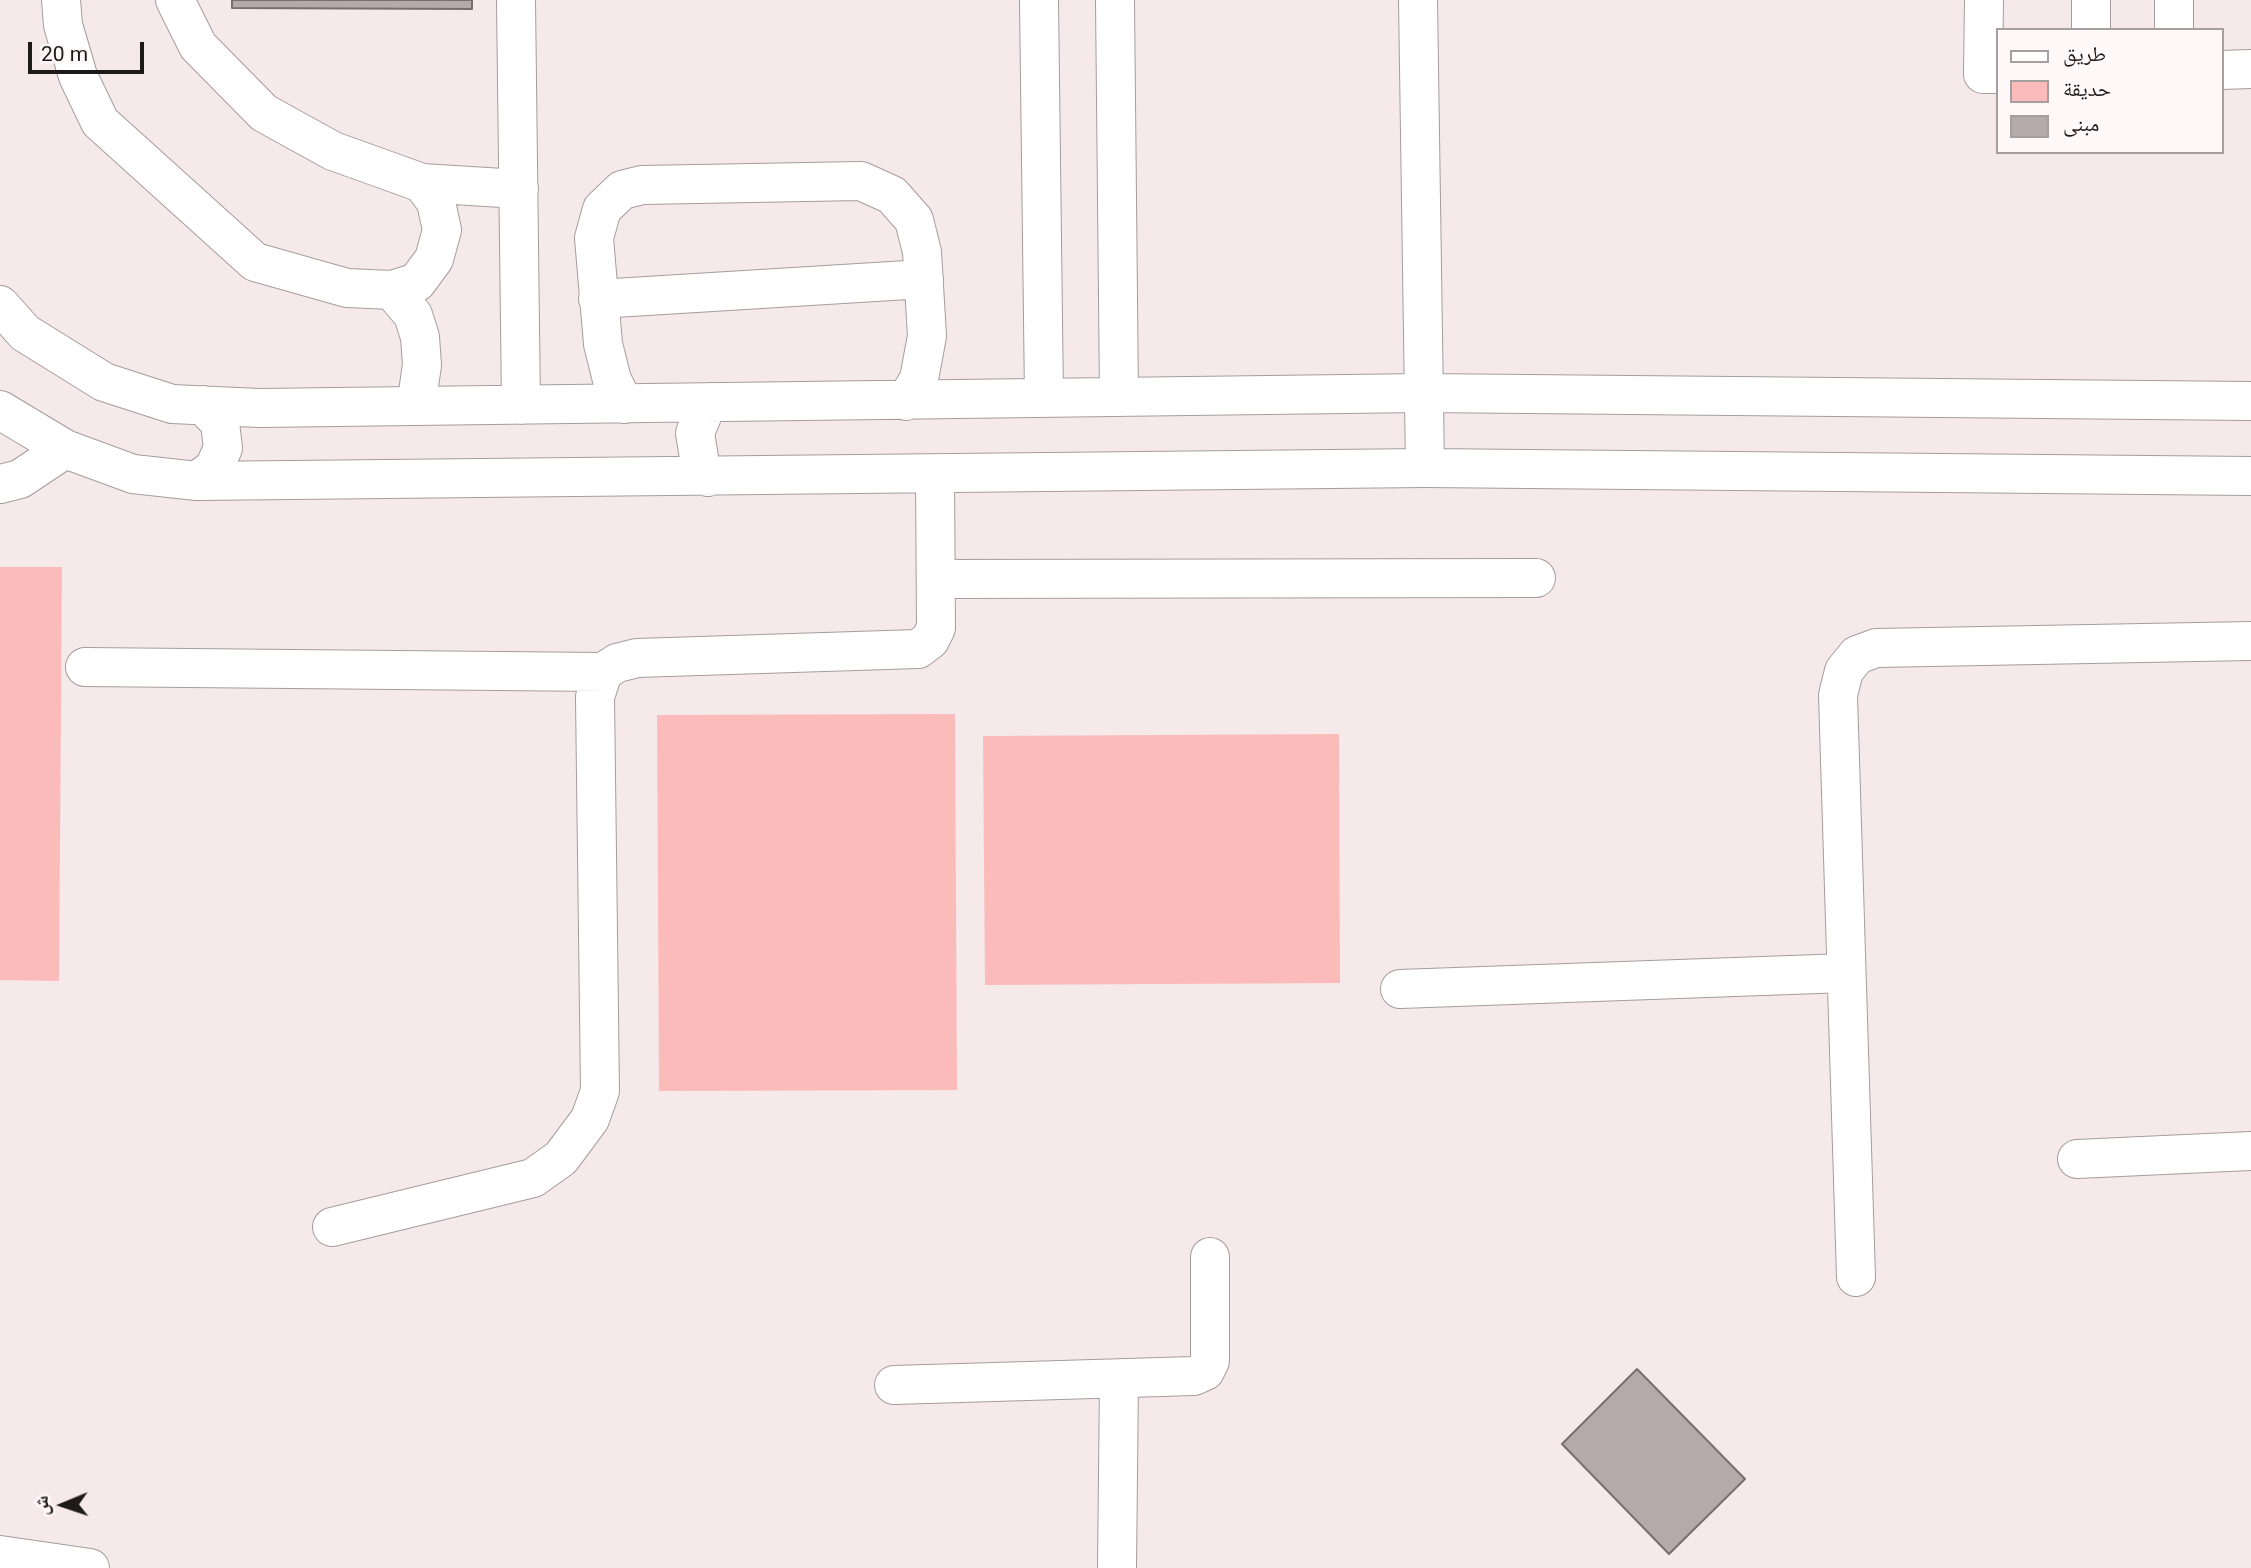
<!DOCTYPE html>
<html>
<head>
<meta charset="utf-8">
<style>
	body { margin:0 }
	#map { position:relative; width:2251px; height:1568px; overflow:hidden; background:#f5e9e9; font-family:Roboto,"Noto Naskh Arabic",sans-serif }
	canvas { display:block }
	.legend { position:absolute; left:1996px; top:28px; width:228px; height:126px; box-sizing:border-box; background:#fff8f8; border:2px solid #a59f9f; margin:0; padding:9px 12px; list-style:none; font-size:21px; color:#1e1a1a }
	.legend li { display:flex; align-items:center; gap:14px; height:35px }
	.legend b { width:35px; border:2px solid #a59f9f }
	.north { position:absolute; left:28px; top:1470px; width:70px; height:70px; -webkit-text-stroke:5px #fff8f8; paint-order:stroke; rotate:268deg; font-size:19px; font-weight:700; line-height:28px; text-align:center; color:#1e1a1a }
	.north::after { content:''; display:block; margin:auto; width:24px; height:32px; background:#1e1a1a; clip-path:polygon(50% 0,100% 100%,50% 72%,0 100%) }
	.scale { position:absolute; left:28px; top:42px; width:116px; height:32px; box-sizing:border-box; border:4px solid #1e1a1a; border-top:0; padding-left:9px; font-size:21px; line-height:24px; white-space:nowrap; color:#1e1a1a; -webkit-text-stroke:5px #fff8f8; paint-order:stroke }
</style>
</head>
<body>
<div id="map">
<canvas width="2251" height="1568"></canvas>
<ul class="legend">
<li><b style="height:9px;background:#fff"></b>طريق</li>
<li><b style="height:19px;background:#fcbbbb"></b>حديقة</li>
<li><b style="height:19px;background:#b4aaa9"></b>مبنى</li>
</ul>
<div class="north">ش</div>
<div class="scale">20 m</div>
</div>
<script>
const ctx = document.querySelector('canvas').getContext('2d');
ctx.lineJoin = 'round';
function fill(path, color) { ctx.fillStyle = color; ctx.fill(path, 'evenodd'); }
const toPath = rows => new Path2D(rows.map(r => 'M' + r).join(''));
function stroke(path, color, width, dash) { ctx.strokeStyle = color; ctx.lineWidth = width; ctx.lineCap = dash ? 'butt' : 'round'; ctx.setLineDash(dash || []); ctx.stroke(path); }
const green = toPath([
	[0,567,62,567,59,981,0,980],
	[955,714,957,1090,659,1091,657,715],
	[1339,734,1340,983,985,985,983,736]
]);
const building = toPath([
	[232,0,472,0,472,9,232,8,232,0],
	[1637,1369,1745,1479,1669,1554,1562,1444,1637,1369]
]);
const minor = toPath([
	[61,0,63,25,78,76,100,122,255,262,347,288,392,290,417,282,434,259,442,230,436,202,422,183,333,151,264,113,198,46,175,0],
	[516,0,521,405],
	[1039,0,1044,398],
	[1115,0,1119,396],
	[1418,0,1425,468],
	[1984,0,1983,74,1997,74],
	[2174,0,2174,30],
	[2091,30,2091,0],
	[2221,70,2251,69],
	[422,183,519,189],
	[392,290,413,315,420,337,422,365,416,406],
	[598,299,924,279],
	[0,305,25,333,104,382,172,404,259,408,1423,393,2251,401],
	[624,404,612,380,603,344,594,238,602,209,622,190,642,185,861,181,892,195,914,220,922,252,927,336,919,379,906,401],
	[0,410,65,449,133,474,197,481,1425,468,2251,476],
	[708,477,700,464,695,433,704,411,712,402],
	[197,481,214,468,223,448,220,423,203,405],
	[0,484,20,479,65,449],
	[936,579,1536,578],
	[85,667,603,672],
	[1400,989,1846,973],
	[2077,1159,2251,1151],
	[332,1227,533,1178,561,1158,590,1119,600,1091,595,697,603,672,617,663,637,658,918,649,930,640,936,628,935,474],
	[1856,1277,1838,695,1844,671,1857,655,1876,648,2251,641],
	[894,1385,1194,1376,1205,1371,1210,1361,1210,1257],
	[0,1555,90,1568],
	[1117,1568,1119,1380]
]);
fill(green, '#fcbbbb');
fill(building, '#b4aaa9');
stroke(building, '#786e6e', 2);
stroke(minor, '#a79c9c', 40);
stroke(minor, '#fff', 38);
</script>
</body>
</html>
